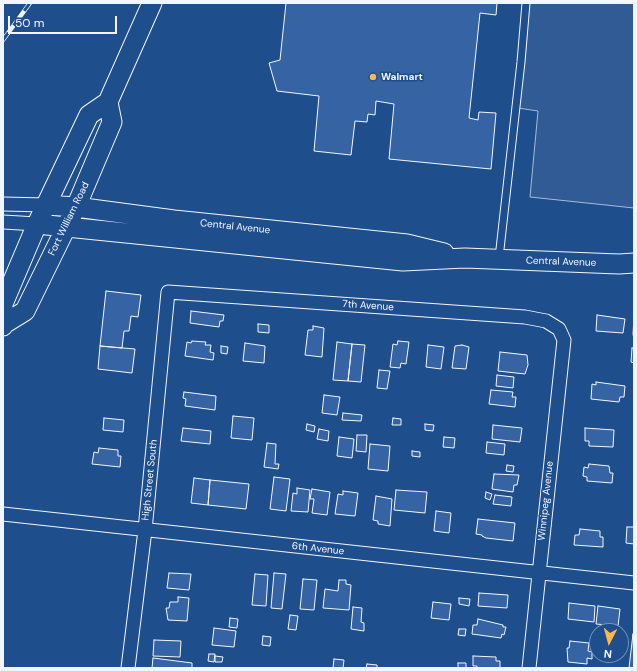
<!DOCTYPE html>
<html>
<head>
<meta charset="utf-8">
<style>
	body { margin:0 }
	#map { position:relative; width:637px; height:671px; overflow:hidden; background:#1f4e8c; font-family:"DM Sans",sans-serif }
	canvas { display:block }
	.frame { position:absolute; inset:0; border:4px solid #f2f6ff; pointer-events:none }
	.north { position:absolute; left:589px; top:623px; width:40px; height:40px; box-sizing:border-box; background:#1f4e8c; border:1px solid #7391ba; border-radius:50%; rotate:186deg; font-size:11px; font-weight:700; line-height:16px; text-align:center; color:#f2f6ff }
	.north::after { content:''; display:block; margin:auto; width:14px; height:18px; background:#ffb74d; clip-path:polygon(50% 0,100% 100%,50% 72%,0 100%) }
	.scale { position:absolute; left:8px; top:16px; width:109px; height:18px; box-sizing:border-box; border:2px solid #f2f6ff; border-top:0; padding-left:5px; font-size:12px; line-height:14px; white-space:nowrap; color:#f2f6ff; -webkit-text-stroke:3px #1f4e8c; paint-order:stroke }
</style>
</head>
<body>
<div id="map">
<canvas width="637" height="671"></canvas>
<div class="frame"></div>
<div class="north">N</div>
<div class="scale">50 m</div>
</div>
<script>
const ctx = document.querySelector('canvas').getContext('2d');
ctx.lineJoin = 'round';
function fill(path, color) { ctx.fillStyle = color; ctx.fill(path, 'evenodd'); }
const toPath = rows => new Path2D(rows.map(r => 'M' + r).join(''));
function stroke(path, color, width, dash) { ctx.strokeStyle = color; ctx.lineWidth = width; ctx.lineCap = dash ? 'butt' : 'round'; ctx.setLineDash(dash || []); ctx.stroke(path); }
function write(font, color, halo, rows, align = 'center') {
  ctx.font = font + ' "DM Sans",sans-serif'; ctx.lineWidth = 3; ctx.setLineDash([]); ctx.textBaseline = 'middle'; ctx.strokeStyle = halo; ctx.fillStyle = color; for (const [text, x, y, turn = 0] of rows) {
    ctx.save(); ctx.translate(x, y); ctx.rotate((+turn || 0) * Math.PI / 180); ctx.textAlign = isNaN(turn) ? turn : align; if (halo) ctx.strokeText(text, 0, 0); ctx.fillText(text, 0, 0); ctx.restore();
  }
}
const parking = toPath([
	[528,3,634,3,634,208,530,197,538,111,518,108,528,3]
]);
const building = toPath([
	[286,3,497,3,496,15,480,13,469,118,478,120,479,112,496,113,491,169,389,159,394,104,376,101,375,115,368,114,367,122,355,121,351,155,314,151,319,96,277,91,269,63,280,60,286,3],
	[106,291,141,295,138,317,131,316,129,331,124,331,122,348,100,346,106,291],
	[191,311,224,315,223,321,220,321,219,327,190,323,191,311],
	[597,315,625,319,623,333,596,331,597,315],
	[634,318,634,339,633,334,634,318],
	[258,324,269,325,269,333,258,332,258,324],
	[313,326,324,328,322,357,305,355,308,330,313,330,313,326],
	[192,341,206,342,205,345,211,345,210,352,214,353,213,360,185,356,187,342,191,343,192,341],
	[398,341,409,342,406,364,401,363,400,368,390,367,393,344,397,345,398,341],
	[337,342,352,344,348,381,333,380,337,342],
	[245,343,265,346,264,363,243,361,245,343],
	[352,344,365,345,361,382,348,381,352,344],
	[428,345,444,347,441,369,426,367,428,345],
	[462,345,469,347,466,369,452,368,455,346,462,345],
	[100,346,135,349,132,373,98,369,100,346],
	[221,346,228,347,227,354,221,353,221,346],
	[632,348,634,348,634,363,631,362,632,348],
	[500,352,527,355,528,365,525,374,498,371,500,352],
	[379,370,390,371,387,389,377,388,379,370],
	[497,375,514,377,513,388,496,386,497,375],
	[596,382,625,386,624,397,620,397,619,402,591,399,592,384,596,385,596,382],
	[491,390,513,392,512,397,516,397,515,407,489,404,491,390],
	[184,392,216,396,215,410,185,406,186,399,183,398,184,392],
	[324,395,340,397,337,415,322,413,324,395],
	[343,413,362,415,361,421,342,420,343,413],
	[233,416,254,418,252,440,231,438,233,416],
	[104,418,124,420,123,432,103,430,104,418],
	[393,418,401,419,401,425,392,425,393,418],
	[307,424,315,426,314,432,306,430,307,424],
	[425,424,434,425,433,431,425,430,425,424],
	[493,425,522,428,520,442,492,439,493,425],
	[183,428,211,431,210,444,181,441,183,428],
	[585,428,614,430,613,447,589,446,589,441,585,441,585,428],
	[319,429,329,431,328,441,317,439,319,429],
	[357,435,367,435,366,452,356,451,357,435],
	[339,437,354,439,352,458,337,456,339,437],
	[444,437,455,438,454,448,443,447,444,437],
	[487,442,505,444,504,455,486,453,487,442],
	[267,443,276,444,275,464,279,464,278,469,264,467,267,443],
	[370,444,390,446,388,471,368,469,370,444],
	[99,448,118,450,118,456,121,456,120,467,92,464,94,452,98,453,99,448],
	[412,451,420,452,420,457,412,456,412,451],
	[589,464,609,466,610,473,613,473,612,483,587,481,587,477,583,476,584,467,588,468,589,464],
	[507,465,514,466,513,472,506,471,507,465],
	[494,474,519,475,517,485,514,485,513,492,492,489,494,474],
	[274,477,290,479,286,511,270,509,274,477],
	[194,478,210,480,208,505,191,503,194,478],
	[210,480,249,484,246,509,208,505,210,480],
	[297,488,310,490,308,512,291,511,293,493,297,494,297,488],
	[312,489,330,492,327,515,312,513,314,499,310,499,312,489],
	[396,490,427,492,425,513,394,510,396,490],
	[343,491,358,493,355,516,335,514,338,494,343,495,343,491],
	[486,492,492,494,490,500,485,498,486,492],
	[495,495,512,497,511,506,493,504,495,495],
	[376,496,392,499,390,526,378,524,378,521,373,520,376,496],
	[436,511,451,513,449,533,434,531,436,511],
	[478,519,515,523,513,541,486,538,482,536,482,535,476,534,478,519],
	[627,527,634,527,634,544,626,543,627,527],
	[580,529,600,531,600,537,603,537,603,547,574,545,575,535,579,535,580,529],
	[169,573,191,574,189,590,167,588,169,573],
	[274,573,286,574,282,609,271,608,274,573],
	[255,574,268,575,266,606,252,605,255,574],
	[303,579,317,580,314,610,300,609,303,579],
	[339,580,346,580,346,584,351,585,349,610,323,608,325,589,338,591,339,580],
	[479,593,508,595,507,608,478,606,479,593],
	[178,597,189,598,187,621,168,620,166,608,169,608,170,602,178,602,178,597],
	[459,598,470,599,469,606,459,604,459,598],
	[433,602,451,604,449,620,431,618,433,602],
	[569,603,595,606,594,622,568,619,569,603],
	[598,606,620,609,618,626,596,624,598,606],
	[353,607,362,608,361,622,364,623,364,631,351,629,353,607],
	[290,615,298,616,296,630,288,629,290,615],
	[230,618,238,619,237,628,229,627,230,618],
	[478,619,503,625,503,627,506,627,504,635,502,634,501,638,472,634,473,625,477,625,478,619],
	[608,626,620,628,619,631,607,631,608,626],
	[214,628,236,631,234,647,212,645,214,628],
	[459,629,466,629,465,636,458,635,459,629],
	[633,634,634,668,629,668,633,634],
	[263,636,271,637,270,646,262,645,263,636],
	[154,640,181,641,180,657,153,656,154,640],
	[570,641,589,643,588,651,592,652,592,659,587,658,587,664,568,662,567,648,569,648,570,641],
	[209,654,215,654,214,662,208,661,209,654],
	[600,655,609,655,609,657,600,657,600,655],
	[215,656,223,657,222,662,215,662,215,656],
	[473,656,496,657,496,661,500,661,500,668,477,668,477,666,473,666,473,656],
	[153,658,192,663,192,668,152,668,153,658],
	[334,659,344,660,343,668,333,668,334,659],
	[458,663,466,663,466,668,458,668,458,663],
	[367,664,377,665,377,668,366,668,367,664]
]);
const service = toPath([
	[499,258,521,62,526,3]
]);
const minor = toPath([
	[3,204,46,205],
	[3,222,37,224],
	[3,514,634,583],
	[128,668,145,530,168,292,525,317,546,321,559,329,564,340,529,668]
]);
const secondary = toPath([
	[46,205,76,207,174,220,407,244,444,253],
	[37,224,403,261,465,258,619,264,634,263],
	[4,324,25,311,76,207,112,122,108,102],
	[3,326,3,304,37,224,89,115,108,102,152,3]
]);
const rail = toPath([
	[3,40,30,3]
]);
const markers = [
	[373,77,4,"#ffb74d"]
];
const poiNames = [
	["Walmart",381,77]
];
const streetNames = [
	["Fort William Road",69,219,-64],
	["Central Avenue",235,227,6],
	["Central Avenue",561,262,2],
	["7th Avenue",368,306,4],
	["High Street South",150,480,-84],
	["Winnipeg Avenue",546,501,-84],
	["6th Avenue",318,549,6]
];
fill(parking, '#305b95');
stroke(parking, '#a8bbd7', 1);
fill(building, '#3563a3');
stroke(building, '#f2f6ff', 1);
stroke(service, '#f2f6ff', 9);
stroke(minor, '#f2f6ff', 15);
stroke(secondary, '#f2f6ff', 21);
stroke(service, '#1f4e8c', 7);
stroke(minor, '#1f4e8c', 13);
stroke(secondary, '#1f4e8c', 19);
stroke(rail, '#f2f6ff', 4.5);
stroke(rail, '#1f4e8c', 3, [9]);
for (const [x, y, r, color] of markers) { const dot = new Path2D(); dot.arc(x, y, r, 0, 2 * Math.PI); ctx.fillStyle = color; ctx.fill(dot); stroke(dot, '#1f4e8c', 1.5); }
write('bold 10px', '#f2f6ff', '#1f4e8c', poiNames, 'left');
write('10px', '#f2f6ff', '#1f4e8c', streetNames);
</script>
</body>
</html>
